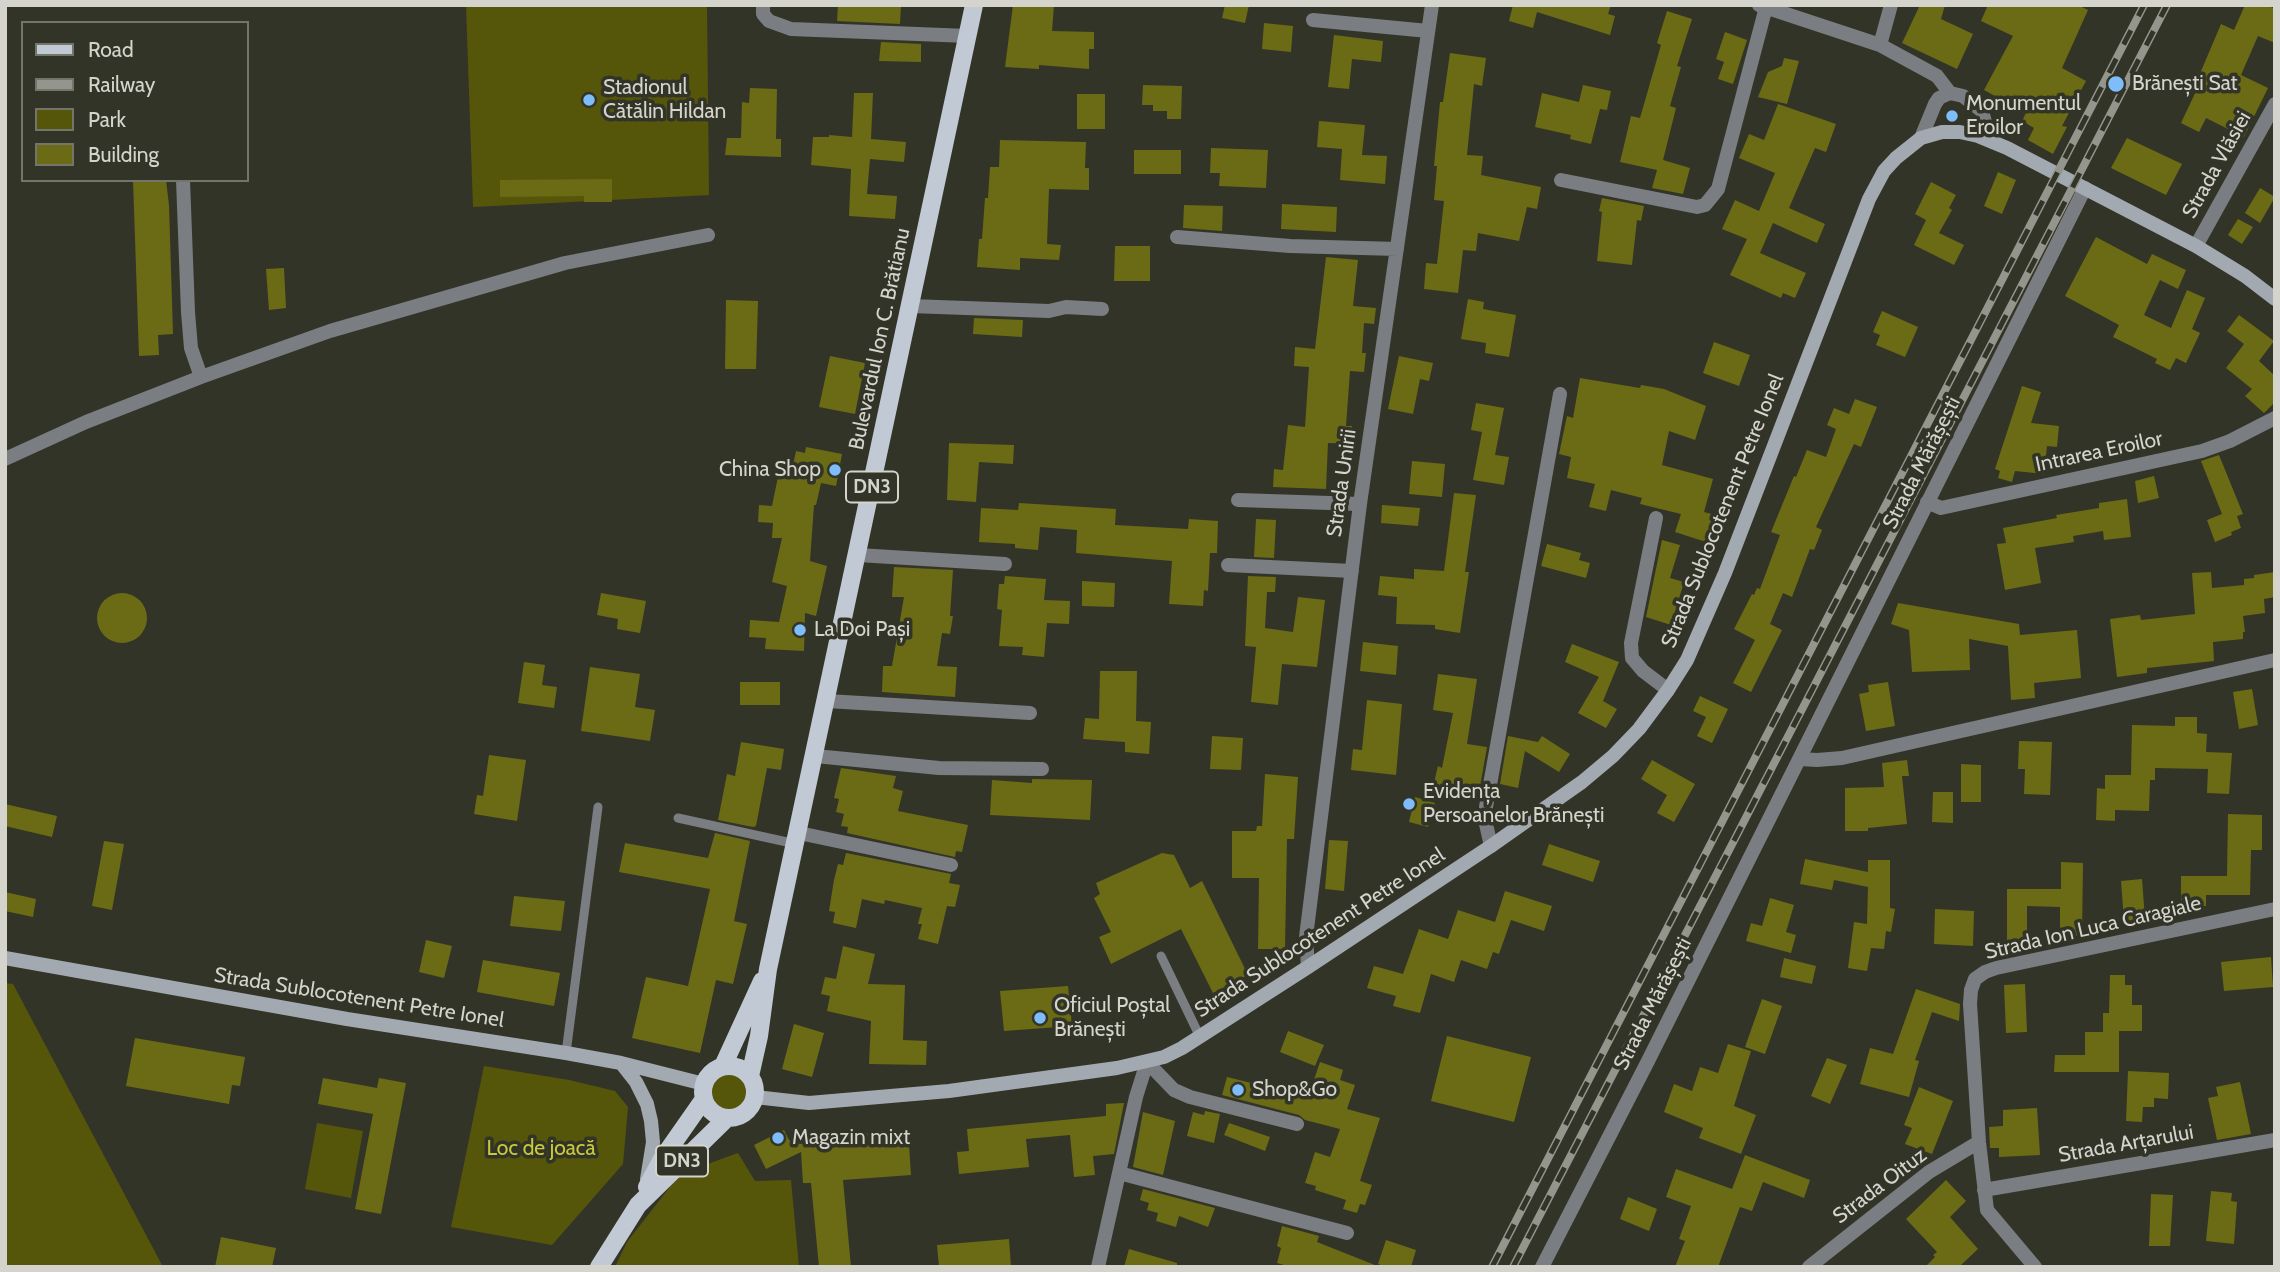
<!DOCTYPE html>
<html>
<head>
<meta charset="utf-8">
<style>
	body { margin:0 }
	#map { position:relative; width:2280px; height:1272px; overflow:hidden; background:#333428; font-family:Cabin,sans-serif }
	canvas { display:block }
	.frame { position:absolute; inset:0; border:7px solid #d4d4cd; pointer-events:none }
	.legend { position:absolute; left:21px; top:21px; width:228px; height:161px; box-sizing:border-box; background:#333428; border:2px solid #73746a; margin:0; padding:9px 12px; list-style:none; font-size:21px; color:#d4d4cd }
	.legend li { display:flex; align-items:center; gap:14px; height:35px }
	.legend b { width:35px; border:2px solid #73746a }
</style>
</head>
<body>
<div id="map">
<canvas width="2280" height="1272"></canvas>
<div class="frame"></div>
<ul class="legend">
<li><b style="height:9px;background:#c1cad4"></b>Road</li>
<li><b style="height:9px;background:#94958c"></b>Railway</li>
<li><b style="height:19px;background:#56560b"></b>Park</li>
<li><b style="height:19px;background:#6a6b14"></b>Building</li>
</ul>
</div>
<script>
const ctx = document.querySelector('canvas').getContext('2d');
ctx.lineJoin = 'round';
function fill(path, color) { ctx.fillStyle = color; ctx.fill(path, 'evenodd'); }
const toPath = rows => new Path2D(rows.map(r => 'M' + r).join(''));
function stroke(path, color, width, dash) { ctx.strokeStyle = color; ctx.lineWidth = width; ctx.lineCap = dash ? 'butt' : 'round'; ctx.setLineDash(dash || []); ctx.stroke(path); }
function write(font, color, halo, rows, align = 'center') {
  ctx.font = font + ' Cabin,sans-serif'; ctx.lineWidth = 7; ctx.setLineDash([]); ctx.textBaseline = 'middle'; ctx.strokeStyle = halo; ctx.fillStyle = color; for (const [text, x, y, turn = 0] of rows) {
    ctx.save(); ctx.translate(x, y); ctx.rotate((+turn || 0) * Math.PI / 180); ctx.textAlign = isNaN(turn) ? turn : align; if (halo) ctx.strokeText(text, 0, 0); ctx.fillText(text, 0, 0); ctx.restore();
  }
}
const green = toPath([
	[466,5,707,5,709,195,473,207],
	[5,983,13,984,163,1267,5,1267],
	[484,1066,569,1080,615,1091,628,1107,623,1164,552,1245,451,1227],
	'711 1092a18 18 0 1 1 36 0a18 18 0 1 1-36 0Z',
	[317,1123,363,1131,351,1198,305,1189],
	[738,1153,755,1181,791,1180,799,1267,615,1267,627,1242,680,1174]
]);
const building = toPath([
	[838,5,901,5,900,24,837,21],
	[1013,5,1054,5,1052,31,1094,32,1094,49,1089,49,1089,69,1039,65,1039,69,1005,67],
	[1225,5,1249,5,1245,23,1222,18],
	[1513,5,1611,5,1608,14,1615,16,1610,35,1537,12,1533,28,1509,21],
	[1920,5,1945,5,1941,19,1973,34,1957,69,1902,43],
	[1988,5,2078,5,2088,10,2062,68,2086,81,2062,126,2067,127,2053,154,2028,140,2034,128,2022,121,2026,113,1984,90,2013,36,1981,21],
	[2245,5,2267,5,2275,9,2275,43,2258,36,2241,75,2268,88,2244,137,2206,118,2199,132,2181,123,2199,85,2196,83,2221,24,2234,30],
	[1667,11,1692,19,1677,66,1681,67,1670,106,1676,108,1663,160,1690,168,1683,194,1652,188,1657,170,1620,162,1631,116,1640,118,1661,45,1657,43],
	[1264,23,1293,26,1291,52,1262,49],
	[1725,32,1747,40,1733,84,1718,79,1724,62,1716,59],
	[1334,35,1383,41,1381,62,1352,59,1349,89,1328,87],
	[881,42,921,44,921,62,879,61],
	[1450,53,1486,58,1482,86,1474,84,1467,155,1483,156,1481,175,1541,187,1537,209,1527,207,1519,241,1478,233,1476,251,1463,250,1458,293,1424,289,1426,263,1437,264,1444,201,1434,200,1437,166,1434,166,1440,102,1443,102],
	[1784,58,1799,61,1787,104,1758,97,1768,72,1782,66],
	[1143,85,1182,86,1181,119,1167,119,1167,111,1153,111,1153,105,1142,105],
	[1583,85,1611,91,1607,110,1600,109,1591,144,1570,139,1571,135,1535,127,1542,93,1579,102],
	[750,88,777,89,776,139,781,139,781,157,725,155,727,138,741,138,742,102,749,103],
	[854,93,873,93,871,139,906,142,904,162,870,159,867,194,897,196,895,219,849,216,851,169,811,165,813,137,829,137,829,135,852,137],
	[1077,94,1105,94,1105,129,1077,129],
	[1778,104,1836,124,1826,152,1815,148,1789,208,1825,224,1817,243,1773,223,1760,253,1806,273,1795,298,1783,293,1781,298,1730,275,1747,239,1722,229,1735,200,1759,211,1775,173,1739,158,1749,134,1764,140],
	[1319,121,1365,125,1362,155,1387,156,1385,184,1340,180,1342,149,1317,147],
	[2127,138,2182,164,2166,195,2111,168],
	[1000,140,1086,142,1085,168,1089,168,1089,190,1049,189,1047,244,1061,245,1059,260,1020,258,1020,270,977,267,979,239,982,239,985,198,988,198,990,167,999,167],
	[1211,148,1268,150,1266,188,1219,186,1220,173,1210,173],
	[1134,150,1181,150,1181,174,1134,174],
	[1998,172,2016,180,2002,214,1984,206],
	[612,179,612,202,584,202,584,196,500,197,500,180],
	[133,180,166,180,169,205,173,334,158,335,159,355,139,356],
	[1931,182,1956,195,1949,208,1952,210,1939,233,1964,245,1954,265,1914,245,1926,220,1915,214],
	[2260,188,2275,197,2260,223,2245,213],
	[1602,198,1644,206,1641,221,1637,220,1632,265,1597,261,1602,212,1599,211],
	[1282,204,1337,207,1336,232,1281,229],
	[1184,205,1223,206,1222,231,1183,228],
	[2238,219,2253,227,2242,244,2228,235],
	[2096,237,2147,264,2152,254,2186,270,2178,289,2160,280,2144,315,2171,328,2187,290,2205,298,2192,329,2200,333,2186,363,2176,358,2170,370,2155,363,2157,359,2113,337,2119,325,2065,296],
	[1115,246,1150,246,1150,281,1114,281],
	[1326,257,1358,260,1353,306,1376,308,1374,324,1364,323,1362,353,1366,353,1364,372,1350,371,1346,426,1352,426,1351,444,1328,443,1326,489,1273,487,1274,469,1283,470,1288,425,1305,427,1309,367,1294,366,1295,347,1315,349],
	[284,268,286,308,269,310,266,269],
	[1468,299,1484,302,1483,309,1516,315,1509,357,1485,353,1486,343,1461,339],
	[726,300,758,301,756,369,725,369],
	[1882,311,1918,327,1905,357,1876,345,1880,335,1873,332],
	[2239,315,2274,341,2259,361,2275,376,2275,402,2264,413,2245,396,2252,389,2226,368,2244,344,2227,331],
	[974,318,1023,320,1022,337,973,334],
	[1714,342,1750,355,1739,386,1703,373],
	[830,356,865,363,855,414,819,407],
	[1399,356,1433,363,1429,381,1420,379,1413,414,1388,409],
	[1580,378,1640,388,1641,385,1664,389,1706,406,1695,440,1669,431,1662,465,1713,479,1704,512,1715,515,1706,542,1675,532,1681,514,1640,504,1642,498,1611,490,1606,511,1589,507,1595,484,1567,478,1571,457,1559,454,1567,416,1573,418],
	[2022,386,2041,392,2031,423,2059,426,2057,447,2047,446,2044,474,2015,471,2012,482,1998,478,2000,471,1995,469],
	[1855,399,1877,407,1861,447,1854,444,1816,527,1822,530,1814,550,1810,549,1792,597,1783,593,1770,624,1782,630,1751,692,1733,683,1755,640,1734,629,1752,594,1754,595,1757,588,1760,589,1780,535,1771,532,1794,476,1796,477,1807,450,1826,457,1836,429,1827,425,1834,408,1849,414],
	[1476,403,1504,408,1495,455,1509,457,1504,485,1473,480,1482,432,1471,430],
	[949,443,1014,445,1013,464,979,462,976,502,947,500],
	[806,447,842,454,836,486,821,483,816,505,814,505,810,561,827,566,816,616,805,613,804,651,765,649,766,638,749,637,750,620,779,622,787,586,772,582,782,538,772,538,773,523,758,522,759,505,772,506,781,462,793,465,796,451,805,453],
	[2219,455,2243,514,2237,516,2241,528,2231,532,2232,535,2215,542,2207,520,2222,514,2201,461],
	[1412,461,1445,464,1442,497,1409,494],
	[2154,476,2159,498,2138,503,2135,481],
	[1454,493,1476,495,1465,572,1469,572,1460,633,1435,629,1435,625,1396,624,1397,597,1378,595,1380,576,1414,579,1414,569,1444,571],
	[2127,499,2131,537,2104,540,2103,531,2073,536,2074,542,2035,548,2041,583,2005,590,1997,544,2006,543,2003,528,2057,518,2056,515,2099,508,2099,503],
	[1019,503,1116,509,1115,525,1188,529,1189,519,1218,521,1217,553,1210,553,1208,591,1204,590,1203,606,1169,604,1172,561,1076,553,1077,530,1040,527,1038,550,1015,548,1015,544,979,542,981,508,1018,510],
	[1382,505,1420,508,1418,526,1381,523],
	[1256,519,1276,520,1274,558,1254,557],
	[1662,540,1680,545,1670,578,1684,582,1671,625,1646,617],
	[1547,544,1581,553,1579,560,1590,563,1586,578,1541,566],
	[894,567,953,570,950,616,953,616,950,634,942,633,937,666,957,667,955,697,882,692,883,666,892,666,904,597,892,597],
	[2211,572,2212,588,2244,585,2244,579,2254,578,2254,575,2275,572,2275,597,2264,599,2265,613,2243,616,2245,632,2243,632,2243,639,2213,642,2214,661,2147,668,2147,673,2117,677,2110,619,2140,615,2141,620,2195,614,2192,573],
	[1005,576,1046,579,1044,600,1070,601,1069,624,1047,623,1044,657,1022,655,1023,647,999,646,1002,610,997,609,999,584,1004,584],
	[1248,576,1276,577,1275,592,1267,592,1265,628,1293,632,1298,597,1325,600,1317,667,1282,664,1278,705,1251,702,1256,647,1245,646],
	[1082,581,1115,583,1114,607,1082,606],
	[601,593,646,601,640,633,617,629,618,619,597,615],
	'97 618a25 25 0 1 1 50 0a25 25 0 1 1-50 0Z',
	[1898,603,2019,624,2020,635,2077,630,2081,678,2034,683,2035,698,2011,700,2008,646,1969,639,1970,670,1912,672,1909,630,1891,624],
	[1363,642,1398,646,1396,675,1360,671],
	[1572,644,1619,662,1603,701,1617,709,1606,728,1578,713,1599,677,1565,662],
	[524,662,545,665,542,685,557,687,554,708,518,703],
	[590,667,640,674,635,707,655,710,650,741,581,731],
	[1100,671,1137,671,1136,721,1151,722,1149,754,1125,752,1125,742,1083,739,1085,718,1099,719],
	[1438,674,1477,679,1467,744,1487,747,1478,798,1433,787,1438,766,1442,768,1453,713,1433,710],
	[740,682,780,682,780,705,740,705],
	[1888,682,1895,726,1866,731,1859,694,1869,692,1868,685],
	[2252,689,2258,725,2239,729,2233,692],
	[1700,696,1728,709,1712,743,1697,736,1706,717,1693,711],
	[1367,700,1402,704,1396,775,1351,770,1353,749,1362,750],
	[2175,717,2197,717,2197,733,2207,734,2206,752,2232,753,2229,794,2207,793,2208,769,2155,768,2155,780,2150,780,2149,811,2115,810,2115,821,2096,820,2097,788,2105,789,2105,775,2131,775,2132,725,2175,726],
	[1212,736,1243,738,1241,770,1210,769],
	[1508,736,1538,742,1542,736,1570,754,1559,772,1525,751,1518,788,1500,784],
	[2019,741,2052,742,2050,795,2024,794,2025,769,2018,769],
	[741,742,784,749,781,770,767,768,756,826,753,827,718,820,727,774,735,776],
	[489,755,526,760,517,821,474,814,477,795,483,796],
	[1652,760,1695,784,1674,822,1657,813,1667,795,1641,779],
	[1907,760,1909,776,1902,776,1907,824,1868,828,1868,831,1845,831,1845,788,1884,787,1882,763],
	[1961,764,1981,765,1981,802,1961,802],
	[841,768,896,776,893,788,903,791,898,811,968,825,962,852,956,851,955,857,847,833,848,827,841,826,844,814,836,812,839,799,834,798],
	[1265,774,1298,777,1294,839,1287,839,1285,949,1258,949,1259,878,1232,878,1232,831,1256,831,1257,826,1262,826],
	[1032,779,1092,780,1090,820,990,815,992,780,1032,783],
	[1933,792,1953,792,1953,823,1932,822],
	[1415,797,1435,803,1428,827,1409,822],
	[5,804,57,816,52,837,5,826],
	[2228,814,2262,815,2262,850,2251,850,2250,895,2206,895,2206,906,2181,907,2181,876,2227,876],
	[715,833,750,841,734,921,747,924,733,984,716,980,700,1053,632,1038,646,977,688,986,710,889,619,872,625,843,708,858],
	[1329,840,1348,841,1344,891,1325,889],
	[104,841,124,844,112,910,92,906],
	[1549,844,1600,861,1593,882,1542,865],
	[846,853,951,874,949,883,960,885,955,907,947,906,938,944,918,939,922,924,918,924,922,908,885,900,884,904,862,899,856,928,833,923,835,912,829,911,834,880,838,864,843,865],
	[1162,853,1174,855,1190,888,1202,881,1248,975,1213,993,1181,929,1111,964,1099,937,1111,932,1094,898,1100,894,1096,883],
	[1805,859,1868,872,1868,860,1890,860,1890,908,1895,909,1891,932,1886,931,1884,949,1871,948,1867,971,1848,968,1854,922,1867,924,1868,887,1834,880,1832,890,1800,884],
	[2061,862,2083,863,2082,936,2060,936,2060,907,2027,906,2027,947,2007,947,2007,889,2061,889],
	[2142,879,2145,919,2124,921,2121,881],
	[1505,891,1552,906,1544,931,1511,920,1499,954,1493,952,1487,969,1461,960,1454,982,1431,974,1420,1013,1393,1006,1396,996,1367,988,1374,966,1403,974,1419,929,1448,939,1458,910,1495,922],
	[5,892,36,899,33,917,5,911],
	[514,896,565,901,561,931,510,926],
	[1770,898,1794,905,1786,932,1796,935,1791,953,1746,941,1751,923,1762,926],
	[1935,909,1974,911,1973,946,1934,944],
	[426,940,452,946,444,978,419,972],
	[843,946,875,954,868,984,905,985,903,1040,927,1041,926,1065,869,1064,871,1021,827,1011,830,996,821,994,825,977,836,979],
	[2271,957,2273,987,2224,991,2221,962],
	[1784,958,1816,966,1812,984,1780,977],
	[483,960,560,973,554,1006,477,992],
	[2110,975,2125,975,2125,985,2132,985,2132,1005,2142,1005,2142,1031,2119,1031,2119,1072,2054,1072,2055,1055,2085,1055,2085,1032,2103,1032,2103,1013,2109,1013],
	[2025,984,2027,1032,2006,1033,2004,985],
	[1068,986,1072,1026,1004,1031,1000,991],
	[1916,989,1960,1004,1959,1021,1932,1012,1915,1060,1919,1061,1909,1097,1860,1084,1870,1048,1893,1054],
	[1762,999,1782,1006,1765,1054,1745,1047],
	[794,1024,824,1033,812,1077,782,1069],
	[1288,1031,1324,1045,1315,1066,1280,1052],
	[1447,1036,1531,1057,1514,1122,1431,1101],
	[135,1038,245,1057,240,1086,232,1085,229,1104,126,1086],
	[1728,1044,1751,1051,1734,1106,1756,1115,1741,1154,1699,1138,1703,1128,1664,1112,1674,1084,1692,1091,1700,1067,1718,1073],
	[1827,1058,1847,1065,1830,1104,1811,1096],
	[1320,1062,1343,1070,1340,1080,1355,1085,1347,1109,1380,1118,1360,1181,1372,1185,1365,1205,1360,1204,1357,1213,1343,1209,1346,1200,1315,1190,1316,1186,1305,1183,1315,1152,1330,1157,1340,1129,1305,1120,1299,1115,1222,1095,1227,1077,1308,1097],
	[2128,1071,2169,1073,2168,1099,2154,1098,2154,1107,2143,1107,2142,1122,2126,1121],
	[323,1078,377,1088,379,1078,406,1083,381,1214,355,1209,373,1114,318,1104],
	[2240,1082,2251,1134,2217,1140,2208,1098,2218,1096,2216,1087],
	[1919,1087,1953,1101,1932,1154,1905,1144,1912,1128,1904,1125],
	[1124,1103,1114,1154,1093,1156,1095,1175,1074,1177,1070,1135,1026,1139,1029,1167,959,1174,957,1152,969,1151,967,1129,1106,1116,1106,1104],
	[2037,1108,2040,1155,1999,1157,1999,1148,1990,1148,1989,1127,2003,1126,2003,1110],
	[1205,1111,1220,1114,1214,1143,1187,1136,1193,1112,1204,1115],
	[1143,1112,1175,1121,1163,1175,1133,1167],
	[1229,1123,1270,1137,1265,1151,1224,1135],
	[784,1130,789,1140,908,1130,911,1175,843,1180,851,1267,819,1267,811,1183,803,1183,801,1152,766,1169,754,1145],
	[1745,1155,1810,1180,1804,1198,1763,1182,1752,1211,1740,1207,1718,1267,1675,1267,1685,1241,1679,1239,1691,1206,1666,1197,1676,1169,1732,1189],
	[1946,1180,1966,1201,1950,1217,1978,1249,1959,1267,1925,1267,1935,1257,1933,1255,1937,1252,1906,1219],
	[1143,1189,1215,1208,1208,1227,1179,1216,1176,1227,1156,1221,1158,1213,1147,1210,1149,1203,1140,1200],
	[2211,1191,2232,1193,2231,1201,2237,1202,2234,1244,2206,1241],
	[2151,1194,2173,1195,2170,1246,2149,1246],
	[1628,1197,1657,1209,1649,1231,1620,1219],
	[1282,1226,1319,1236,1317,1242,1380,1267,1291,1267,1277,1263,1281,1248,1277,1246],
	[221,1237,276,1248,272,1267,215,1267],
	[1009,1239,1011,1267,939,1267,937,1245],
	[1386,1240,1416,1250,1411,1267,1387,1267,1378,1264],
	[1129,1249,1177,1263,1177,1267,1124,1267]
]);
const service = toPath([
	[678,818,796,844],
	[1161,956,1200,1037],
	[566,1053,598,807]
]);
const minor = toPath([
	[763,5,763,14,769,21,791,29,968,36],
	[1759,5,1880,45,1937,76,1950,93],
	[1313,20,1428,31],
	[1880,45,1891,5],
	[1921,138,1935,104,1939,98,1950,93,1963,96,1982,111,1990,140],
	[183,180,188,312,191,348,201,377],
	[1561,180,1697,207,1705,205,1718,189,1766,7],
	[1177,237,1290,246,1397,249],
	[2196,246,2275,104],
	[910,306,1049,311,1066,307,1102,309],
	[5,459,86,422,201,377,330,331,565,263,708,235],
	[1238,500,1360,504],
	[1927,502,1941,508,2202,451,2230,441,2275,418],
	[1656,518,1631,643,1632,658,1643,671,1668,690],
	[858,555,1005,564],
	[1228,565,1352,571],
	[827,701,1030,713],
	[815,756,939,768,1042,769],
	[1800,759,1817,760,1842,758,2275,660],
	[799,833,951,865],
	[1491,846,1486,824,1486,807,1560,394],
	[1308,967,1306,937,1360,504,1432,5],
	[1119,1173,1347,1233],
	[1984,1190,2275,1140],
	[1098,1267,1136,1097,1147,1062,1174,1090,1190,1097,1297,1124],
	[1542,1267,1648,1061,2085,188],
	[1809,1267,1929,1172,1979,1142],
	[2035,1267,1987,1210,1979,1142,1970,1004,1971,990,1975,979,1985,972,1996,968,2275,909]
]);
const secondary = toPath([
	[5,958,347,1019,566,1053,621,1063,704,1084],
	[621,1063,636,1082,647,1104,651,1121,653,1142,647,1179],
	[755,1097,809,1103,949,1091,1117,1068,1164,1057,1182,1048,1308,967,1491,846,1582,782,1613,756,1639,729,1668,690,1687,660,1725,573,1869,199,1884,171,1896,158,1921,138,1942,132,1960,132,1978,136,2007,148,2196,246,2245,276,2275,299]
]);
const primary = toPath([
	[723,1066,762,981],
	'703 1092a26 26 0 1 1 52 0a26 26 0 1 1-52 0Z',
	[750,1076,759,1036,768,969,974,5],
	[647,1187,662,1159,704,1099],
	[599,1267,638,1205,727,1118]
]);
const rail = toPath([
	[1492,1267,2144,5],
	[1513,1267,2167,5]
]);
const markers = [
	[2116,84,9,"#7fbdfa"],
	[589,100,7,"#7fbdfa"],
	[1952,116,7,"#7fbdfa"],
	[835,470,7,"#7fbdfa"],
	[800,630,7,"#7fbdfa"],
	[1409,804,7,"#7fbdfa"],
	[1040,1018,7,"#7fbdfa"],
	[1238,1090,7,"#7fbdfa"],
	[778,1138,7,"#7fbdfa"]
];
const shields = [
	[872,487,52],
	[682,1161,52]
];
const shieldNames = [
	["DN3",872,487],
	["DN3",682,1161]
];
const poiNames = [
	["Brănești Sat",2132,84],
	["Stadionul",603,88],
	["Cătălin Hildan",603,112],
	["Monumentul",1966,104],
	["Eroilor",1966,128],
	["China Shop",821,470,"right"],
	["La Doi Pași",814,630],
	["Evidența",1423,792],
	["Persoanelor Brănești",1423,816],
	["Oficiul Poștal",1054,1006],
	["Brănești",1054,1030],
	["Shop&Go",1252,1090],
	["Magazin mixt",792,1138]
];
const streetNames = [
	["Strada Vlăsiei",2217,165,-61],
	["Bulevardul Ion C. Brătianu",880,339,-78],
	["Intrarea Eroilor",2099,452,-12],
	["Strada Mărășești",1922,463,-63],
	["Strada Unirii",1342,483,-82],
	["Strada Sublocotenent Petre Ionel",1723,511,-68],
	["Strada Ion Luca Caragiale",2093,928,-13],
	["Strada Sublocotenent Petre Ionel",1320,933,-33],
	["Strada Sublocotenent Petre Ionel",359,998,9],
	["Strada Mărășești",1653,1004,-63],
	["Strada Arțarului",2126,1144,-10],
	["Strada Oituz",1880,1186,-37]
];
const parkNames = [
	["Loc de joacă",541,1149]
];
fill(green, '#56560b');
fill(building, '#6a6b14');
stroke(service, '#7a7e83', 9);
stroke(minor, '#7a7e83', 14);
stroke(secondary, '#a2a9b1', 14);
stroke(primary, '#c1cad4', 18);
stroke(rail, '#94958c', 8);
stroke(rail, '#333428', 5, [16]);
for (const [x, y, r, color] of markers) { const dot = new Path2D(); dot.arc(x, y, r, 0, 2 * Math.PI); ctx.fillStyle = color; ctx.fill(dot); stroke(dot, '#333428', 2.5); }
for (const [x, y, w] of shields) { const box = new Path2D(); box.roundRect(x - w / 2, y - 15.5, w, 31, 5); ctx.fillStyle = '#333428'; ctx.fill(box); stroke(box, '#d4d4cd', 2); }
write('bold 19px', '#d4d4cd', null, shieldNames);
write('21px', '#d4d4cd', '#333428', poiNames, 'left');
write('21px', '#d4d4cd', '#333428', streetNames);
write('21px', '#c9ca39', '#333428', parkNames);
</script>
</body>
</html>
